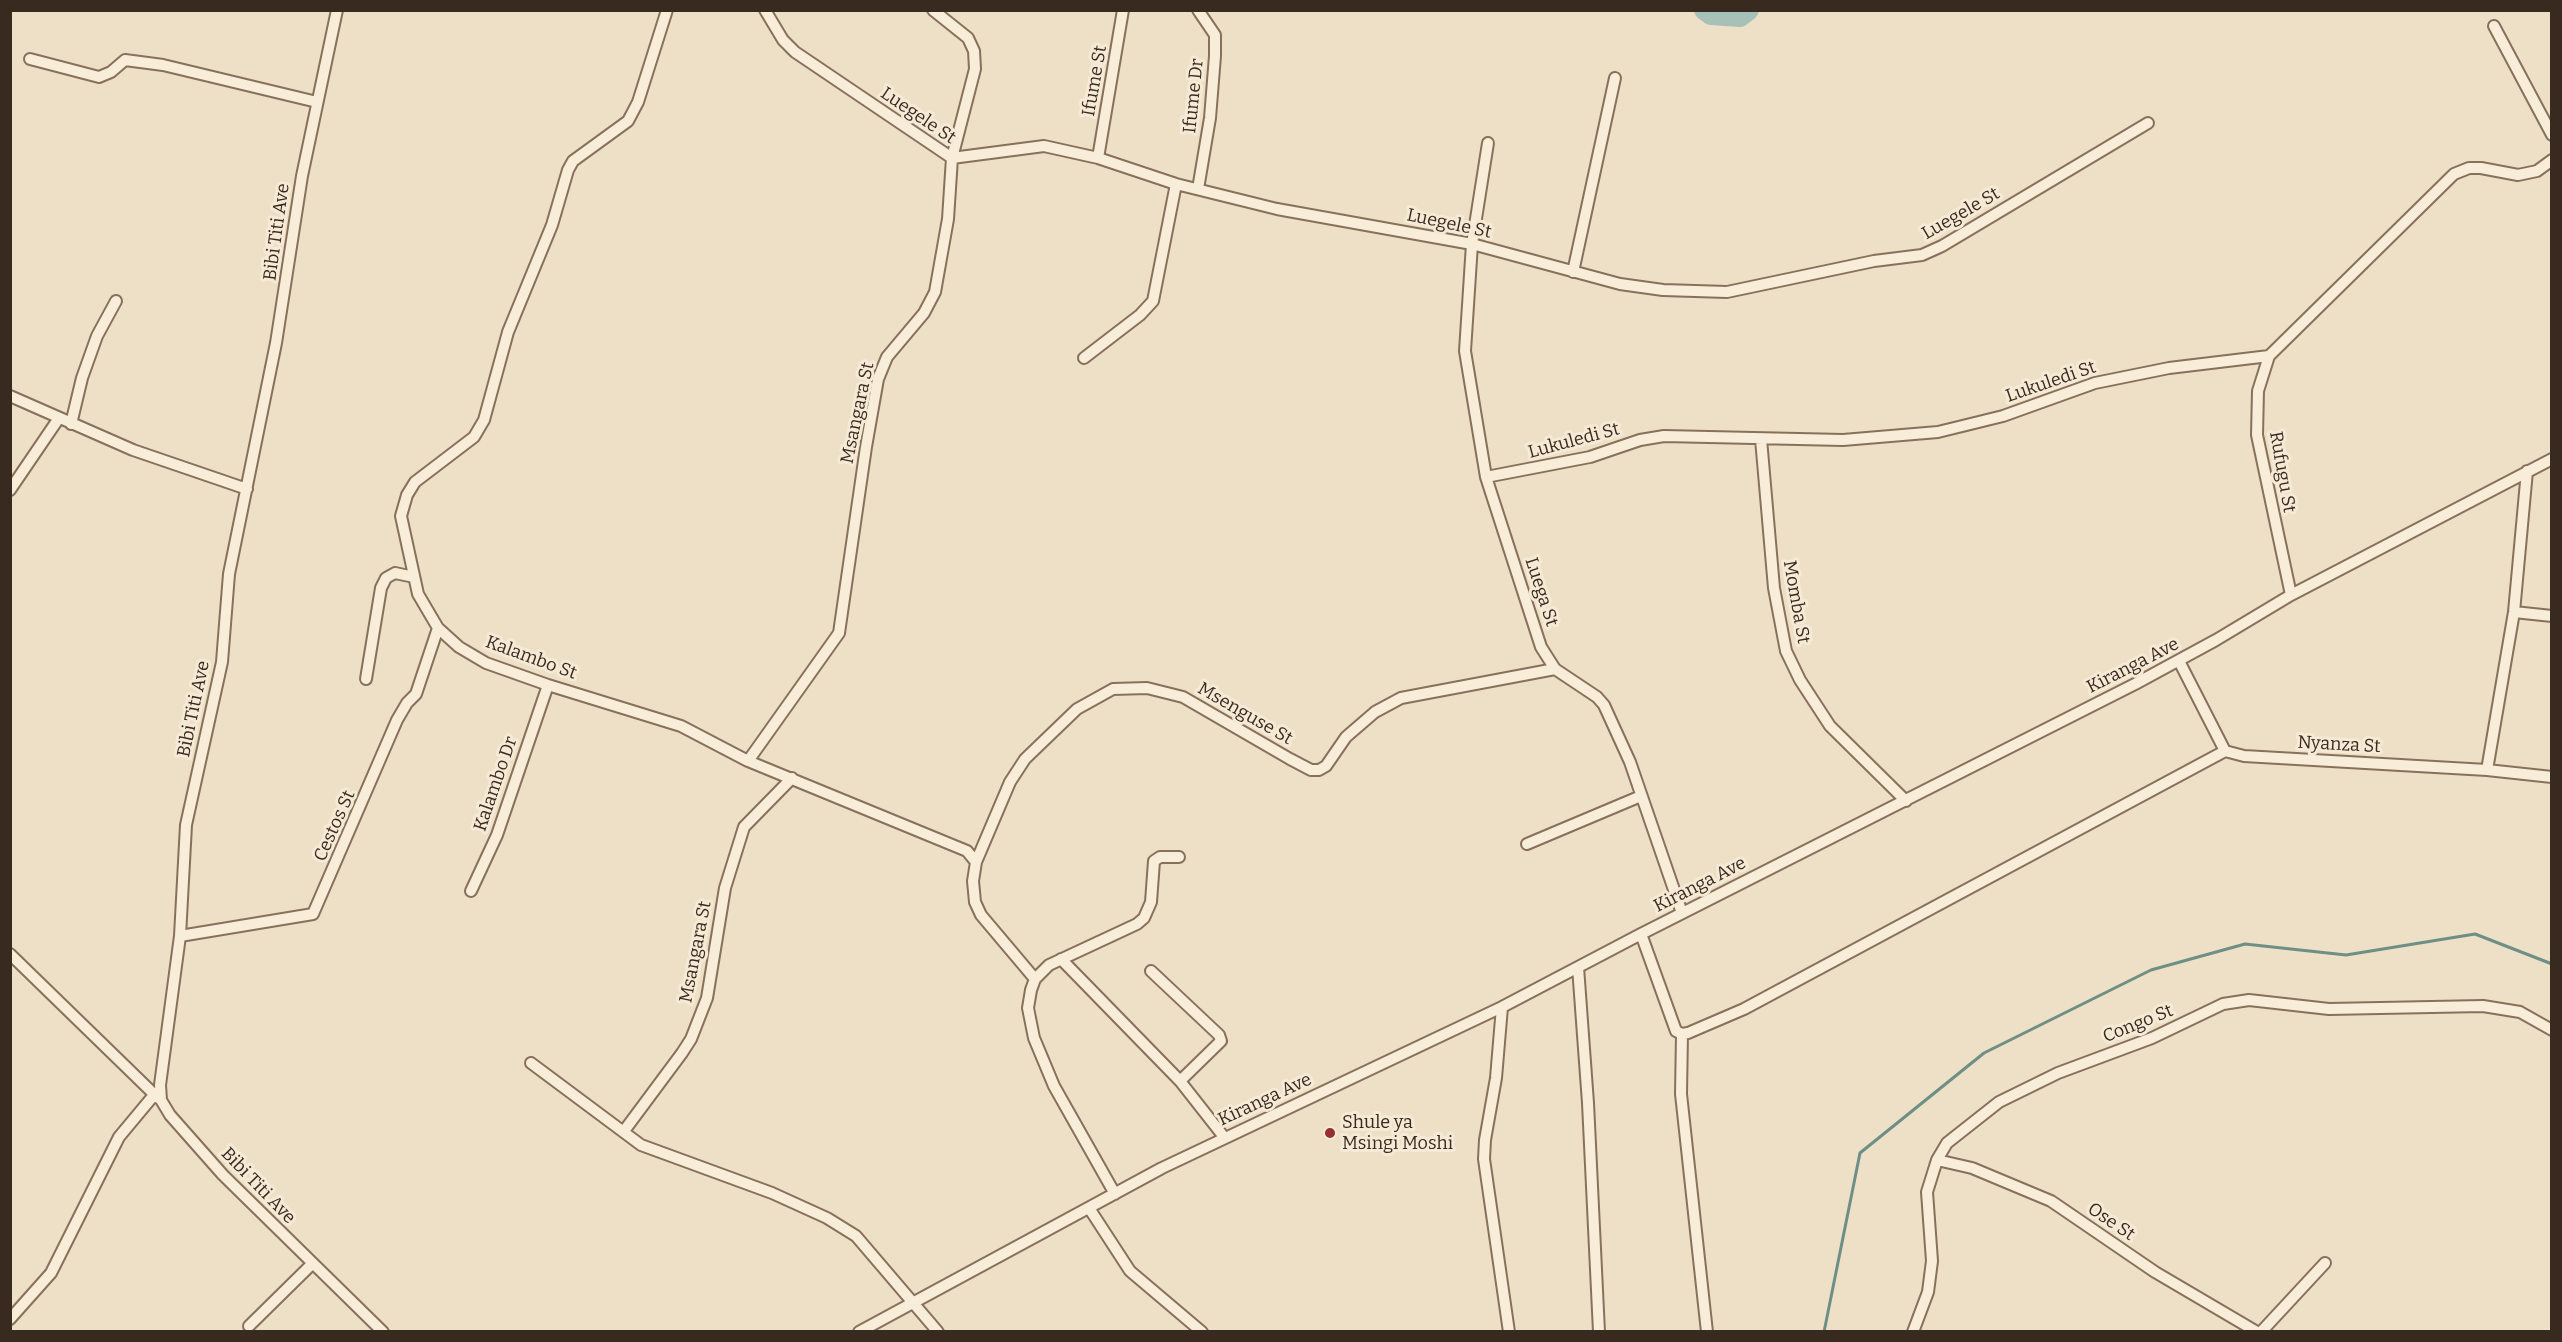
<!DOCTYPE html>
<html>
<head>
<meta charset="utf-8">
<style>
	body { margin:0 }
	#map { position:relative; width:2562px; height:1342px; overflow:hidden; background:#ede0c6; font-family:Bitter,serif }
	canvas { display:block }
	.frame { position:absolute; inset:0; border:12px solid #392a1f; pointer-events:none }
</style>
</head>
<body>
<div id="map">
<canvas width="2562" height="1342"></canvas>
<div class="frame"></div>
</div>
<script>
const ctx = document.querySelector('canvas').getContext('2d');
ctx.lineJoin = 'round';
const toPath = rows => new Path2D(rows.map(r => 'M' + r).join(''));
function stroke(path, color, width, dash) { ctx.strokeStyle = color; ctx.lineWidth = width; ctx.lineCap = dash ? 'butt' : 'round'; ctx.setLineDash(dash || []); ctx.stroke(path); }
function write(font, color, halo, rows, align = 'center') {
  ctx.font = font + ' Bitter,serif'; ctx.lineWidth = 6; ctx.setLineDash([]); ctx.textBaseline = 'middle'; ctx.strokeStyle = halo; ctx.fillStyle = color; for (const [text, x, y, turn = 0] of rows) {
    ctx.save(); ctx.translate(x, y); ctx.rotate((+turn || 0) * Math.PI / 180); ctx.textAlign = isNaN(turn) ? turn : align; if (halo) ctx.strokeText(text, 0, 0); ctx.fillText(text, 0, 0); ctx.restore();
  }
}
const stream = toPath([
	[1824,1332,1860,1153,1984,1053,2151,970,2245,944,2346,955,2475,934,2552,964]
]);
const river = toPath([
	[1704,10,1711,15,1740,17,1749,10]
]);
const minor = toPath([
	[337,10,302,176,276,343,229,574,222,662,186,825,180,936,160,1085,161,1100,170,1115,223,1175,383,1332],
	[667,10,638,102,628,121,573,161,568,170,552,225,508,332,484,420,474,437,415,482,407,495,401,516,418,594,438,628,459,647,486,663,548,685,681,726,748,761,967,851,976,862,973,881,975,902,981,915,1035,979],
	[765,10,783,40,795,52,952,158,1044,146,1098,158,1176,184,1277,209,1472,244,1620,284,1663,290,1727,292,1874,261,1922,255,1942,246,2148,123],
	[1198,10,1215,35,1215,56,1210,118,1198,189],
	[2494,26,2552,135],
	[30,59,99,77,111,72,125,60,163,65,317,102],
	[1488,143,1472,244,1465,351,1486,477,1541,647,1555,669,1597,697,1604,705,1630,762,1682,913],
	[1098,158,1123,10],
	[1573,272,1615,78],
	[2269,356,2258,391,2257,435,2291,595],
	[1084,358,1140,315,1153,301,1176,184],
	[10,396,133,450,247,489],
	[71,424,82,378,97,336,116,301],
	[1761,439,1774,588,1786,651,1800,680,1830,726,1906,801],
	[1486,477,1590,457,1640,440,1664,436,1843,440,1938,432,2003,416,2095,383,2169,368,2269,356,2454,174,2469,168,2481,168,2518,175,2537,171,2552,160],
	[10,490,59,418],
	[2514,612,2552,616],
	[2179,661,2225,751,2244,756,2487,770,2552,777],
	[366,679,381,588,386,578,395,573,414,577],
	[748,761,839,633,866,447,878,379,887,357,924,313,935,292,948,219,952,158,975,69,974,51,968,38,933,10],
	[2487,770,2514,612,2527,471],
	[1527,844,1641,796],
	[976,862,1010,782,1025,759,1077,709,1113,689,1147,688,1183,697,1290,759,1311,770,1319,770,1326,766,1346,737,1375,712,1401,698,1555,669],
	[471,891,497,835,548,685],
	[1641,934,1676,1031,1682,1034,1688,1033,1744,1009,2225,751],
	[180,936,313,914,397,720,407,703,416,694,438,628],
	[10,954,158,1098],
	[1061,959,1180,1081,1224,1137],
	[1578,967,1588,1103,1599,1332],
	[1151,971,1219,1035,1221,1041,1180,1081],
	[1502,1007,1496,1078,1485,1140,1484,1159,1509,1332],
	[1682,1034,1681,1094,1707,1332],
	[531,1063,641,1145,772,1193,827,1218,856,1236,938,1332],
	[624,1131,682,1053,691,1039,707,998,725,888,744,827,792,778],
	[1937,1160,1972,1168,2051,1201,2155,1272,2257,1332],
	[1115,1194,1054,1086,1034,1038,1028,1008,1031,990,1035,979,1049,965,1137,924,1144,918,1151,902,1154,861,1160,857,1179,857],
	[1089,1208,1130,1271,1202,1332],
	[10,1319,51,1273,119,1137,154,1095],
	[249,1326,312,1264],
	[859,1332,1162,1168,1502,1007,1641,934,2135,684,2216,640,2291,595,2552,459],
	[1913,1332,1928,1292,1932,1261,1927,1192,1937,1160,1947,1143,1999,1102,2058,1073,2152,1038,2223,1004,2249,1000,2329,1009,2483,1006,2520,1012,2552,1030],
	[2261,1332,2325,1263]
]);
const markers = [
	[1330,1133,6,"#962d32"]
];
const streetNames = [
	["Ifume St",1095,81,-80],
	["Ifume Dr",1194,96,-84],
	["Luegele St",918,116,34],
	["Luegele St",1961,214,-30],
	["Luegele St",1449,224,12],
	["Bibi Titi Ave",277,232,-82],
	["Lukuledi St",2051,382,-19],
	["Msangara St",858,413,-78],
	["Lukuledi St",1574,441,-15],
	["Rufugu St",2282,472,80],
	["Luega St",1541,592,72],
	["Momba St",1796,602,80],
	["Kalambo St",531,658,20],
	["Kiranga Ave",2133,666,-27],
	["Bibi Titi Ave",194,709,-78],
	["Msenguse St",1245,714,30],
	["Nyanza St",2339,745,3],
	["Kalambo Dr",496,784,-71],
	["Cestos St",335,826,-66],
	["Kiranga Ave",1700,885,-27],
	["Msangara St",696,952,-79],
	["Congo St",2138,1024,-22],
	["Kiranga Ave",1265,1100,-25],
	["Bibi Titi Ave",258,1186,46],
	["Ose St",2111,1222,34]
];
const poiNames = [
	["Shule ya",1342,1123],
	["Msingi Moshi",1342,1144]
];
stroke(stream, '#6e8f85', 3);
stroke(river, '#a7c1b8', 20);
stroke(minor, '#88715c', 14);
stroke(minor, '#f8edd9', 10);
for (const [x, y, r, color] of markers) { const dot = new Path2D(); dot.arc(x, y, r, 0, 2 * Math.PI); ctx.fillStyle = color; ctx.fill(dot); stroke(dot, '#f5ead5', 2); }
write('18px', '#392a1f', '#f5ead5', streetNames);
write('18px', '#392a1f', '#f5ead5', poiNames, 'left');
</script>
</body>
</html>
